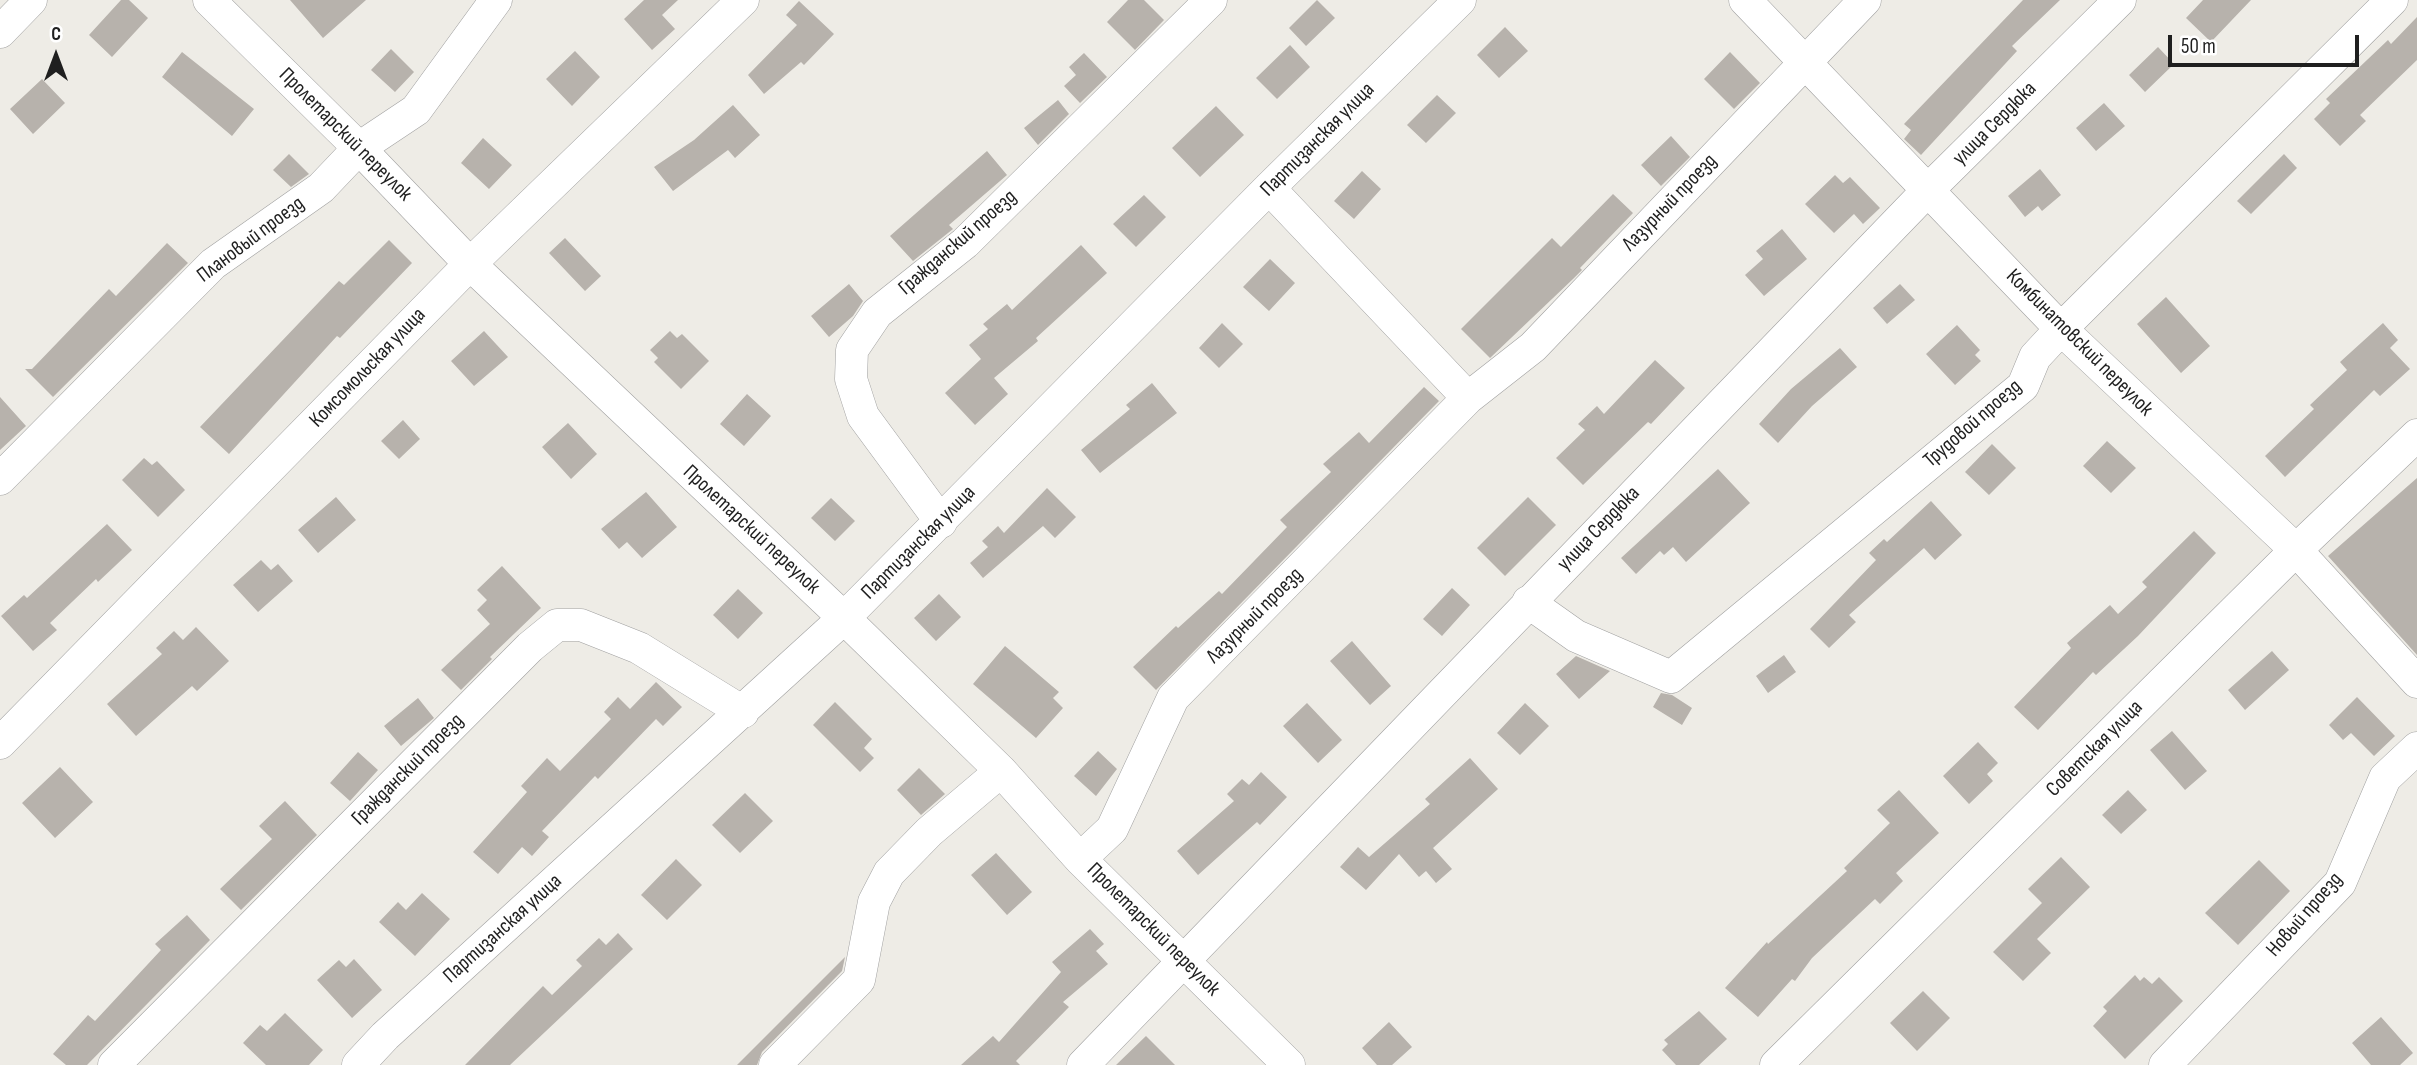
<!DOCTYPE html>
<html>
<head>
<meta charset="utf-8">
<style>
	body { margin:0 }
	#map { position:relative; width:2417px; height:1065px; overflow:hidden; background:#eeece6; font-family:"Sofia Sans Condensed",sans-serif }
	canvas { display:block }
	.north { position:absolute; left:21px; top:21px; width:70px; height:70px; -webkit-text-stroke:5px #fff; paint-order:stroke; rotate:0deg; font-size:19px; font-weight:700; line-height:28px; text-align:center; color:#1f1f1f }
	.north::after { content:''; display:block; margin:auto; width:24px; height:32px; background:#1f1f1f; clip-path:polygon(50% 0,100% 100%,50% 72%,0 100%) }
	.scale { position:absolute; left:2168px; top:35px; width:191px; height:32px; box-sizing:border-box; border:4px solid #1f1f1f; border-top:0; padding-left:9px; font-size:21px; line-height:24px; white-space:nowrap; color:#1f1f1f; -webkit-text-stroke:5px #fff; paint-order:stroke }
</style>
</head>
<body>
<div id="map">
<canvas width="2417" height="1065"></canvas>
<div class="north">С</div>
<div class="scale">50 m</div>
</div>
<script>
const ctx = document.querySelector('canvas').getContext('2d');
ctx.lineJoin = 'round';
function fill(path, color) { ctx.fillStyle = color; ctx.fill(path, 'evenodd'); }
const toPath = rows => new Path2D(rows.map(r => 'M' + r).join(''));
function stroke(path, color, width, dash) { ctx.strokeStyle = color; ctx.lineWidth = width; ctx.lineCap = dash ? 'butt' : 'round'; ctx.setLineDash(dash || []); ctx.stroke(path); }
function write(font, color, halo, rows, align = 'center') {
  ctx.font = font + ' "Sofia Sans Condensed",sans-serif'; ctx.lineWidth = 5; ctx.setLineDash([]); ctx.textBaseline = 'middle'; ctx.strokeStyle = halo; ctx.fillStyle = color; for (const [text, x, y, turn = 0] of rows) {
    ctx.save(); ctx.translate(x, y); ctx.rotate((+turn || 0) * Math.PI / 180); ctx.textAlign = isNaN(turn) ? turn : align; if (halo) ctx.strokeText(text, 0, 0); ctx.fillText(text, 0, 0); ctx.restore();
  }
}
const building = toPath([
	[121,0,129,0,148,18,112,57,89,35],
	[290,0,366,0,323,38],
	[644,0,678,0,662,15,675,29,652,50,624,19],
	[1128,0,1144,0,1164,20,1135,50,1107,22],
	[1317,0,1335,18,1306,46,1289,28],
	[2023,0,2060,0,2012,46,2017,51,1921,155,1904,139,1911,130,1904,124],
	[2203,0,2251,0,2211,42,2186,18],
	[799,1,834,34,804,65,801,62,764,94,748,75,797,25,786,15],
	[2417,17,2417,60,2360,115,2366,121,2340,146,2314,119,2330,103,2326,99,2388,40,2391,44],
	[1505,27,1528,51,1499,78,1477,55],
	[1290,45,1310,67,1277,99,1256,78],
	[2158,47,2174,64,2145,92,2129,75],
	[391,49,414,72,395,92,371,70],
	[575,51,600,77,572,106,546,79],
	[182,52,254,109,232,136,162,77],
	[1730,52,1760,83,1734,109,1704,79],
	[1084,53,1107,77,1080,103,1064,86,1076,75,1069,67],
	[42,79,65,103,33,134,10,109],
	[1437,95,1456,113,1426,143,1407,125],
	[1058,100,1069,114,1038,145,1024,128],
	[2104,103,2125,126,2096,151,2076,128],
	[733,105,760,135,735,158,728,150,673,191,654,167,694,140],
	[1216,106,1244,135,1200,177,1172,148],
	[1671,136,1690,157,1661,186,1641,165],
	[483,138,512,165,489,189,461,163],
	[987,151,1007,175,949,225,953,229,913,261,890,236],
	[289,154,309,174,291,187,273,170],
	[2284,154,2297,168,2251,214,2237,201],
	[2040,169,2061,195,2042,211,2038,206,2025,217,2008,196],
	[1362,171,1381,189,1354,219,1334,201],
	[1835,175,1843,183,1850,177,1880,208,1863,224,1854,214,1834,233,1805,204],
	[1613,194,1633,213,1580,268,1582,270,1573,279,1490,358,1461,329,1552,238,1561,247],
	[1144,195,1166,217,1136,247,1113,224],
	[1782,229,1807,259,1764,296,1745,275,1763,259,1756,251],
	[565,238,601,276,585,291,549,253],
	[389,240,412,263,340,338,337,336,229,454,200,427,339,281,344,285],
	[167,243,188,263,53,397,25,369,32,369,109,289,116,296],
	[1081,245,1107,273,1036,338,1038,341,994,378,1008,394,975,425,945,393,981,359,969,345,988,329,983,324,1007,304,1012,310],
	[1270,259,1295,283,1269,311,1243,287],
	[849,284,863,301,853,316,829,337,811,316],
	[1900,284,1915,300,1887,324,1873,308],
	[2166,297,2210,346,2181,373,2137,324],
	[1222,323,1243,344,1219,368,1199,348],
	[2383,323,2398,340,2390,348,2410,369,2380,396,2374,390,2285,477,2265,456,2314,409,2310,405,2347,370,2340,362],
	[1957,325,1980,350,1975,355,1981,361,1955,385,1926,354],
	[484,331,508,357,474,386,451,361],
	[670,331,677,338,682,334,709,361,681,389,654,362,658,358,650,350],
	[1840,348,1857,367,1812,406,1778,443,1759,424,1791,389],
	[1655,360,1685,388,1651,424,1648,422,1583,485,1556,458,1585,430,1578,424,1597,406,1604,414],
	[1152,383,1177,413,1100,473,1081,450,1130,409,1126,405],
	[1424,387,1439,401,1156,690,1133,667,1176,626,1178,628,1219,591,1222,594,1287,527,1280,520,1331,472,1323,464,1359,432,1369,443],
	[747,394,771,416,744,446,720,424],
	[0,397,26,426,0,450],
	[403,420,420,439,399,459,381,441],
	[568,423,597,454,571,479,542,447],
	[2107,441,2136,468,2111,493,2083,466],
	[1992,444,2016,468,1989,495,1965,472],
	[144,458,152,465,157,461,185,490,158,517,122,480],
	[1718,469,1750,503,1686,562,1673,547,1664,555,1660,551,1636,574,1621,558],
	[2417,478,2417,655,2328,556],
	[1047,488,1076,517,1055,538,1043,526,983,578,970,563,988,547,982,541,998,526,1004,533],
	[646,492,677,527,642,558,627,542,619,549,601,529],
	[336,497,356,520,318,553,298,530],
	[1528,497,1556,525,1505,576,1477,548],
	[831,498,855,521,835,541,811,518],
	[1931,501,1962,535,1935,560,1924,548,1849,615,1856,622,1829,648,1810,629,1876,560,1869,553,1884,539,1887,542],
	[107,524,132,550,98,582,96,579,50,623,57,630,33,651,1,616,24,595,27,598],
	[2194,531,2216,553,2138,636,2096,675,2093,672,2038,730,2014,707,2071,648,2067,643,2110,605,2118,614,2147,587,2142,582],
	[261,560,271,570,278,564,293,581,258,612,233,585],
	[502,566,541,608,490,657,492,659,461,690,441,670,490,624,477,610,487,600,477,590],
	[1452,588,1470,605,1442,636,1423,619],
	[738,589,763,613,738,639,713,615],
	[939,594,961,617,936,641,914,618],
	[196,627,229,661,197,691,192,686,136,736,107,704,162,654,156,648,174,631,183,640],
	[1352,641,1391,686,1370,705,1330,661],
	[1005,646,1059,692,1053,698,1063,708,1036,738,973,684],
	[2272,651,2289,670,2245,710,2228,690],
	[1784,655,1796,672,1768,693,1756,676],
	[1576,656,1610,671,1579,699,1556,674],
	[656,682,682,707,663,726,656,719,598,779,595,776,542,831,549,837,532,856,522,847,498,874,473,852,527,792,521,786,547,758,560,771,611,719,604,712,618,697,630,709],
	[1661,693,1672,695,1692,708,1682,725,1653,707],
	[2357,697,2395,736,2374,756,2351,733,2343,740,2329,725],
	[418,698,434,718,401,746,384,726],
	[835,702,872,739,864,748,874,758,860,772,813,725],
	[1307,703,1342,740,1318,763,1283,726],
	[1525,703,1549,726,1520,755,1497,733],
	[2172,731,2207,771,2185,790,2150,750],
	[1978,742,1998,763,1987,774,1993,781,1969,804,1943,776],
	[1098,751,1117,769,1096,796,1074,776],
	[358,752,378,770,350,801,330,783],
	[1470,758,1498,789,1433,848,1452,869,1436,883,1426,871,1419,877,1399,854,1366,890,1340,867,1358,847,1369,857,1430,804,1425,799],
	[60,767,93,802,55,838,22,803],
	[919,768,945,794,921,815,897,790],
	[1261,772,1287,797,1260,825,1257,822,1198,875,1177,851,1234,801,1227,794,1242,779,1249,785],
	[1899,790,1939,833,1896,873,1903,881,1880,904,1875,899,1812,958,1795,981,1792,979,1758,1017,1725,988,1767,942,1768,944,1847,871,1844,868,1890,823,1877,810],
	[2128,790,2147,810,2121,834,2102,815],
	[745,793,773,821,740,853,712,825],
	[285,801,317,835,241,910,220,889,272,839,259,826],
	[996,853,1032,892,1007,915,971,875],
	[2061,857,2090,887,2037,939,2051,953,2023,981,1993,952,2042,903,2028,889],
	[676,859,702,885,667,920,641,895],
	[2259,860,2290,891,2238,945,2205,913],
	[422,893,450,919,415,956,379,922,398,902,406,910],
	[187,915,210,940,87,1065,66,1065,53,1054,88,1015,95,1021,161,950,155,944],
	[1090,929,1104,944,1096,951,1108,964,1063,1002,1069,1007,1016,1061,1020,1065,961,1065,993,1036,999,1042,1061,972,1052,962],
	[618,933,633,949,510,1065,465,1065,543,986,552,995,582,966,576,960,599,938,606,945],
	[845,957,842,971,762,1052,757,1065,737,1065],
	[354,959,382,990,352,1018,317,980,339,960,346,967],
	[2135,975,2140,981,2144,977,2152,984,2159,977,2183,1001,2125,1059,2093,1026,2107,1011,2103,1007],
	[1923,991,1950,1018,1917,1051,1890,1023],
	[1699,1011,1727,1039,1699,1065,1676,1065,1662,1050,1668,1044,1664,1040],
	[285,1013,323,1050,309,1065,266,1065,243,1043,260,1025,267,1031],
	[2381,1017,2413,1053,2400,1065,2371,1065,2352,1043],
	[1389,1022,1412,1047,1392,1065,1377,1065,1362,1048],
	[1146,1036,1175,1065,1116,1065]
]);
const minor = toPath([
	[209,0,359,148,470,264,844,618,1001,771,1080,859,1289,1065],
	[1745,0,2061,329,2296,550,2417,682],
	[0,32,31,0],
	[1269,188,1468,398],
	[0,479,213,264,321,188,359,148,416,110,496,0],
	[941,522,863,416,851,379,852,350,877,313,965,243,1211,0],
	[1528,602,1576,636,1671,677,2023,386,2035,357,2061,329,2392,0],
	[0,743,470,264,743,0],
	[1080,859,1112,829,1173,698,1468,398,1533,347,1865,0],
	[114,1065,530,647,557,625,581,625,639,648,743,712],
	[358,1065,385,1036,844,618,1269,188,1460,0],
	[775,1065,859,980,874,902,889,873,929,832,1001,771],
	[1083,1065,1929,189,2120,0],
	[1776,1065,2296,550,2417,435],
	[2165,1065,2340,883,2385,778,2417,748]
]);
const streetNames = [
	["улица Сердюка",1995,124,-45],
	["Пролетарский переулок",345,135,45],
	["Партизанская улица",1318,140,-45],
	["Лазурный проезд",1670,203,-46],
	["Плановый проезд",251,240,-37],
	["Гражданский проезд",958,243,-41],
	["Комбинатовский переулок",2079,343,45],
	["Комсомольская улица",368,368,-46],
	["Трудовой проезд",1973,424,-41],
	["улица Сердюка",1599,529,-46],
	["Пролетарский переулок",751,530,43],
	["Партизанская улица",919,543,-45],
	["Лазурный проезд",1255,616,-45],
	["Советская улица",2095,749,-45],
	["Гражданский проезд",408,770,-45],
	["Новый проезд",2305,915,-49],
	["Партизанская улица",503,929,-42],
	["Пролетарский переулок",1153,930,45]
];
fill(building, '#b7b2ac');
stroke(minor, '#a0a0a0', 33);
stroke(minor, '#fff', 32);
write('21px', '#1f1f1f', '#fff', streetNames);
</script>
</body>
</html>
